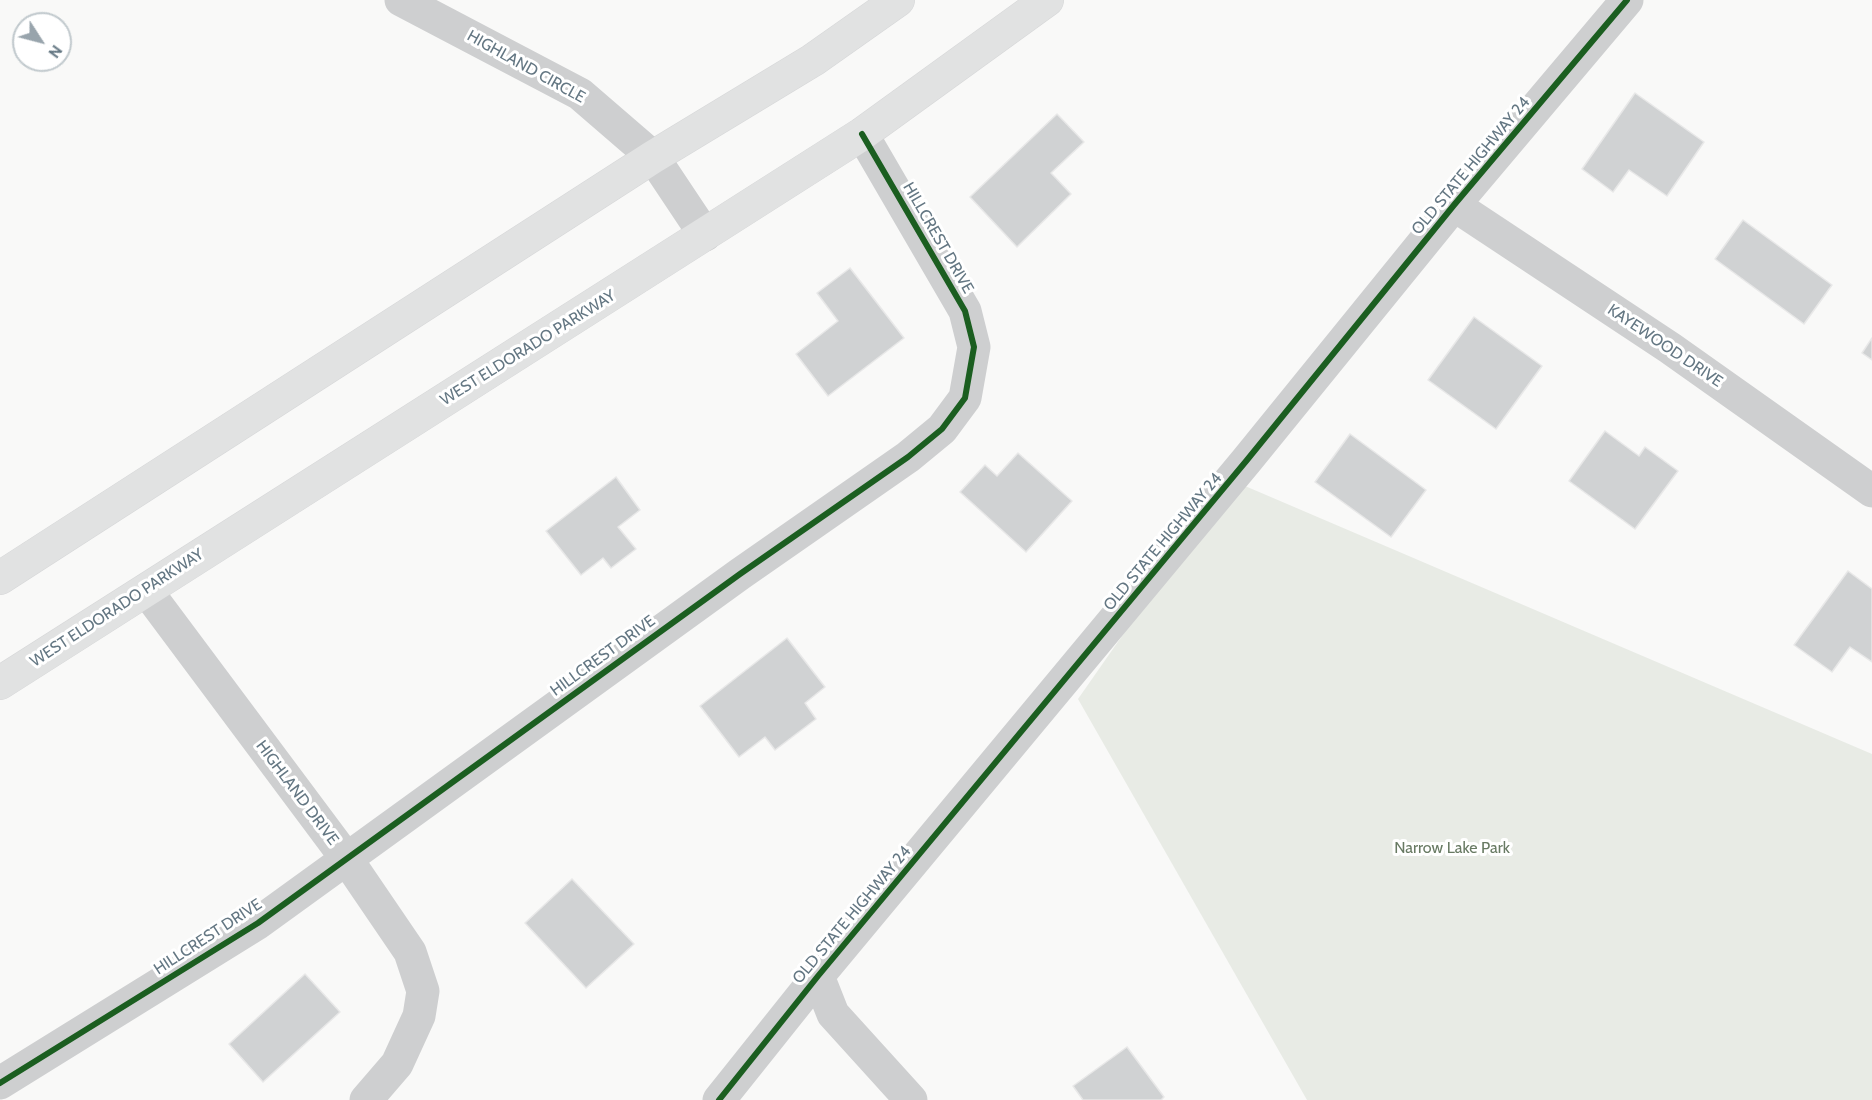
<!DOCTYPE html>
<html>
<head>
<meta charset="utf-8">
<style>
	body { margin:0 }
	#map { position:relative; width:1872px; height:1100px; overflow:hidden; background:#f9f9f8; font-family:Cabin,sans-serif }
	canvas { display:block }
	.north { position:absolute; left:12px; top:12px; width:60px; height:60px; box-sizing:border-box; background:#fff; border:2px solid #c1c9cd; border-radius:50%; rotate:126deg; font-size:16px; font-weight:700; line-height:24px; text-align:center; color:#647783 }
	.north::after { content:''; display:block; margin:auto; width:21px; height:27px; background:#98a4ac; clip-path:polygon(50% 0,100% 100%,50% 72%,0 100%) }
</style>
</head>
<body>
<div id="map">
<canvas width="1872" height="1100"></canvas>
<div class="north">N</div>
</div>
<script>
const ctx = document.querySelector('canvas').getContext('2d');
ctx.lineJoin = 'round';
function fill(path, color) { ctx.fillStyle = color; ctx.fill(path, 'evenodd'); }
const toPath = rows => new Path2D(rows.map(r => 'M' + r).join(''));
function stroke(path, color, width, dash) { ctx.strokeStyle = color; ctx.lineWidth = width; ctx.lineCap = dash ? 'butt' : 'round'; ctx.setLineDash(dash || []); ctx.stroke(path); }
function write(font, color, halo, rows, align = 'center') {
  ctx.font = font + ' Cabin,sans-serif'; ctx.lineWidth = 6; ctx.setLineDash([]); ctx.textBaseline = 'middle'; ctx.strokeStyle = halo; ctx.fillStyle = color; for (const [text, x, y, turn = 0] of rows) {
    ctx.save(); ctx.translate(x, y); ctx.rotate((+turn || 0) * Math.PI / 180); ctx.textAlign = isNaN(turn) ? turn : align; if (halo) ctx.strokeText(text, 0, 0); ctx.fillText(text, 0, 0); ctx.restore();
  }
}
const green = toPath([
	[1231,480,1872,754,1872,1100,1307,1100,1078,699]
]);
const building = toPath([
	[1635,93,1704,142,1667,196,1629,170,1613,192,1582,169,1635,93],
	[1057,114,1084,142,1051,173,1071,194,1017,247,970,197,1057,114],
	[1743,220,1832,285,1804,324,1715,259,1743,220],
	[850,268,904,338,828,396,796,354,838,321,817,293,850,268],
	[1474,317,1542,366,1496,429,1428,380,1474,317],
	[1872,338,1872,360,1862,353,1872,338],
	[1605,431,1639,456,1645,447,1678,471,1635,529,1569,481,1605,431],
	[1350,434,1426,490,1391,537,1315,482,1350,434],
	[1018,453,1072,501,1026,552,960,492,985,465,997,476,1018,453],
	[616,477,640,510,618,527,636,549,611,568,603,558,581,575,546,531,616,477],
	[1848,571,1872,589,1872,662,1850,647,1832,672,1794,645,1848,571],
	[787,638,825,687,805,703,816,719,775,750,765,737,739,757,700,706,787,638],
	[572,879,634,944,586,988,525,923,572,879],
	[305,974,340,1012,263,1082,229,1044,305,974],
	[1127,1047,1164,1097,1161,1100,1083,1100,1073,1086,1127,1047]
]);
const street = toPath([
	[401,0,580,94,653,157,705,235],
	[1454,205,1670,348,1872,491],
	[146,590,346,858,410,952,423,991,419,1016,397,1064,366,1100],
	[818,976,833,1014,911,1100],
	[0,1083,258,923,740,574,908,457,942,429,965,398,974,347,965,311,862,134],
	[719,1100,818,976,1247,460,1454,205,1627,0]
]);
const primary = toPath([
	[0,578,653,157,813,60,898,0],
	[0,683,862,134,1047,0]
]);
const cycleway = toPath([
	[0,1083,258,923,740,574,908,457,942,429,965,398,974,347,965,311,862,134],
	[719,1100,818,976,1247,460,1454,205,1627,0]
]);
const streetNames = [
	["HIGHLAND CIRCLE",526,67,29],
	["OLD STATE HIGHWAY 24",1471,166,-50],
	["HILLCREST DRIVE",938,238,60],
	["KAYEWOOD DRIVE",1665,346,34],
	["WEST ELDORADO PARKWAY",528,348,-32],
	["OLD STATE HIGHWAY 24",1163,542,-50],
	["WEST ELDORADO PARKWAY",117,608,-33],
	["HILLCREST DRIVE",603,656,-36],
	["HIGHLAND DRIVE",297,793,53],
	["OLD STATE HIGHWAY 24",852,915,-50],
	["HILLCREST DRIVE",208,937,-33]
];
const parkNames = [
	["Narrow Lake Park",1452,848]
];
fill(green, '#e8ebe5');
fill(building, '#d0d2d3');
stroke(building, '#e8e8e8', 1.5);
stroke(primary, '#d6d7d8', 34);
stroke(street, '#cecfd0', 33);
stroke(primary, '#e1e2e2', 33);
stroke(cycleway, '#1b5e20', 6);
write('16px', '#647783', '#fff', streetNames);
write('16px', '#687a63', '#fff', parkNames);
</script>
</body>
</html>
